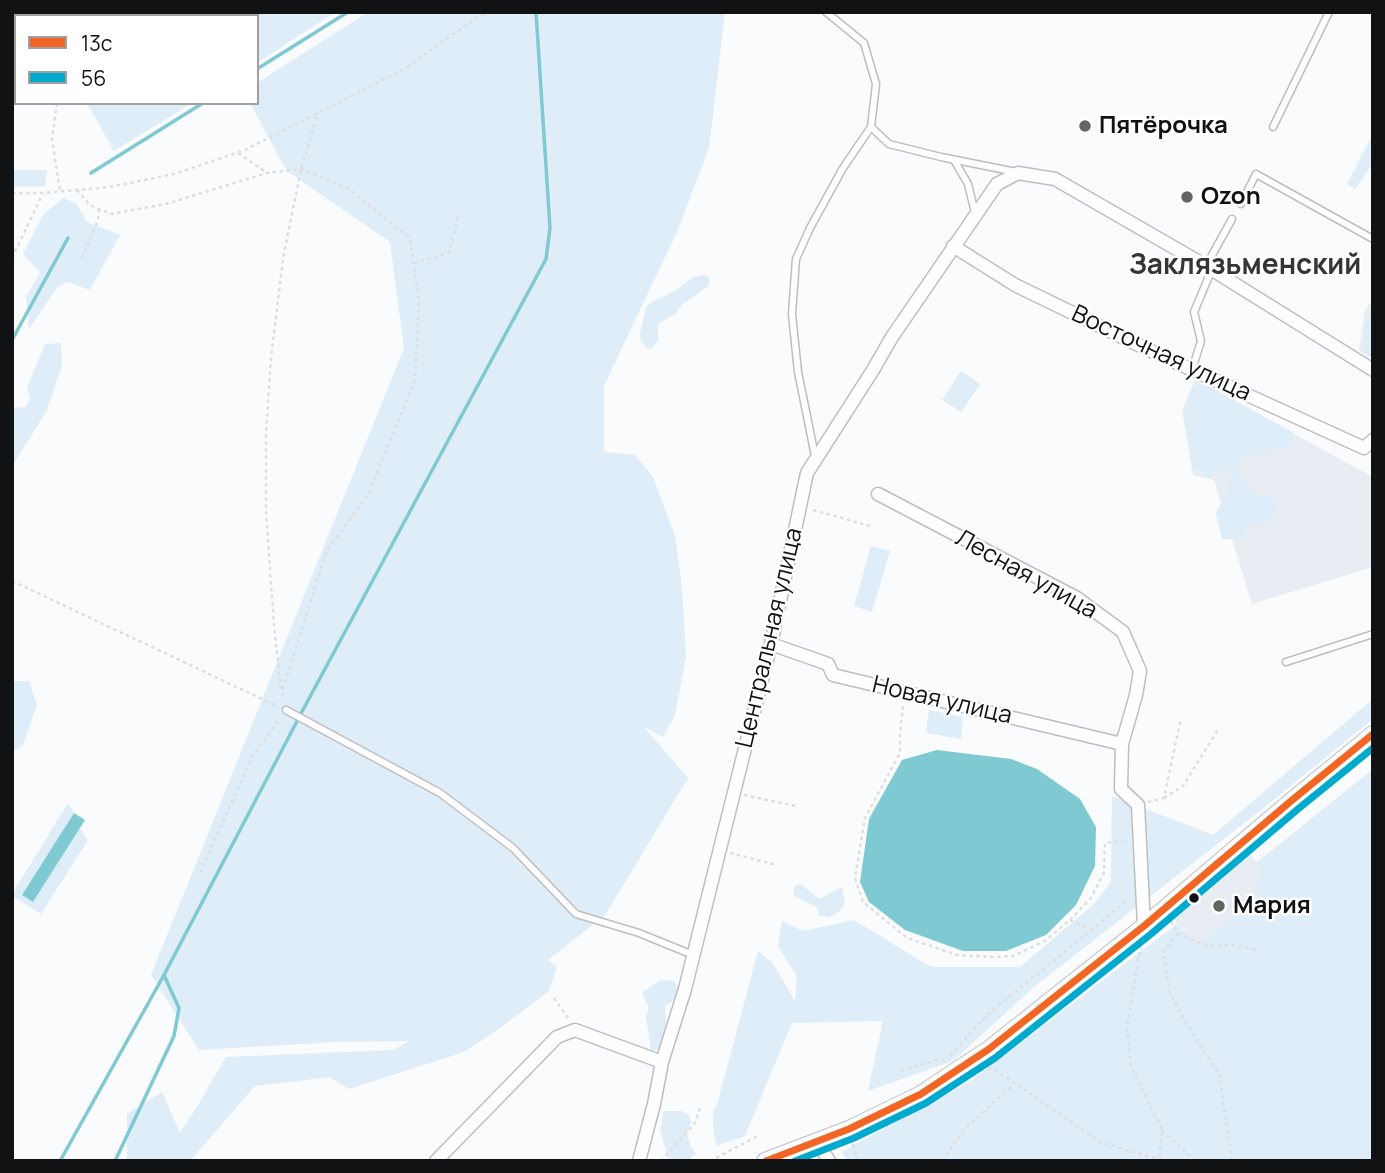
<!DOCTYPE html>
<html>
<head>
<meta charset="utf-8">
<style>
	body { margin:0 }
	#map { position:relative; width:1385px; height:1173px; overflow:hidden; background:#f9fbfd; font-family:Manrope,sans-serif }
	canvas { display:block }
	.frame { position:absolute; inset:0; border:14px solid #111213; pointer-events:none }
	.legend { position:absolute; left:14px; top:14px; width:245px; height:91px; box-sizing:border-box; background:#fff; border:2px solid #a0a0a1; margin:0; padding:9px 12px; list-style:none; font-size:21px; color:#111213 }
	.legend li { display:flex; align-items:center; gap:14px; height:35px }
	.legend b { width:35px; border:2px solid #a0a0a1 }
</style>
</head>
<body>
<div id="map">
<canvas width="1385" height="1173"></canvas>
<div class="frame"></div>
<ul class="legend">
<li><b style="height:9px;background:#f26522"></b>13с</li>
<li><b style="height:9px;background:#00a9ce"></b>56</li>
</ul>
</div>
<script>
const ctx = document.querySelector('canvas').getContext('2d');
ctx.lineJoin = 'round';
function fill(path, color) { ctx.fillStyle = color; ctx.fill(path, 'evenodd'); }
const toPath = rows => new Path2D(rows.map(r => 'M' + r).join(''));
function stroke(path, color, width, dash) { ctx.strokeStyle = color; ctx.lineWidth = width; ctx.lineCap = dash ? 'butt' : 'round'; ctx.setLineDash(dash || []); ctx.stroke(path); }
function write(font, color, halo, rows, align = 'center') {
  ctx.font = font + ' Manrope,sans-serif'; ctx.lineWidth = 5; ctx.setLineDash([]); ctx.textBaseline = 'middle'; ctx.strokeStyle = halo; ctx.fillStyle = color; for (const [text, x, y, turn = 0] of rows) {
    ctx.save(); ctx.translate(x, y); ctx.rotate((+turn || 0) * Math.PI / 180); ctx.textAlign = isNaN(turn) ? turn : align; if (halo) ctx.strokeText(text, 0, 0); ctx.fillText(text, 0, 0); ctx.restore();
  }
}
const built = toPath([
	[1373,298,1373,358,1359,351,1365,311],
	[1195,380,1373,477,1373,567,1252,604,1214,480,1193,475,1182,410],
	[1247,851,1257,862,1260,877,1249,903,1197,945,1171,916]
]);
const green = toPath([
	[12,12,195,12,190,16,16,16,16,81,12,82],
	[231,12,336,12,257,63,257,16,227,16],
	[368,12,725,12,709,148,677,232,604,386,604,452,635,455,653,477,675,536,682,588,686,656,675,715,663,737,643,726,688,778,605,915,548,960,557,966,549,991,496,1031,464,1052,349,1089,330,1077,255,1086,190,1161,126,1161,127,1155,127,1114,162,1092,180,1133,198,1105,226,1057,393,1050,409,1041,335,1042,199,1050,151,975,404,348,390,242,287,171,250,103,257,103,257,83],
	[87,103,192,103,114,151],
	[1373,134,1373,163,1355,189,1347,184],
	[12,170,47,170,45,186,12,187],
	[63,198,76,203,87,222,120,235,90,290,68,282,58,286,29,329,26,297,40,272,23,254,43,215],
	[704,275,710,278,708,286,682,305,675,314,658,324,658,340,651,349,646,348,641,341,640,333,646,307,651,302,677,290,693,277],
	[1373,314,1373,338,1368,347,1373,350,1373,357,1366,354,1364,351,1365,324],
	[61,343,62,365,47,410,12,467,12,408,26,407,30,398,27,388,45,344],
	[961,371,980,384,961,412,942,400],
	[1205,384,1294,433,1290,447,1242,458,1236,468,1253,494,1273,497,1276,512,1266,525,1246,524,1245,540,1222,539,1216,513,1225,494,1231,477,1225,468,1209,479,1193,466,1184,408,1193,385],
	[871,546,890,551,872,612,854,606],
	[12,681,29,681,37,705,23,745,12,752],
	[1373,699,1373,719,1266,806,1035,986,953,1061,868,1091,883,1021,792,1023,745,1136,716,1146,713,1126,713,1111,717,1105,758,951,772,962,795,1001,797,976,778,946,782,921,803,931,854,920,931,967,1020,967,1094,904,1111,882,1112,796,1213,835],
	[929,710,963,717,961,739,926,733],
	[1373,769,1373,1161,848,1161,841,1152,969,1082,1177,924,1198,944,1249,903,1260,877,1257,862],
	[68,803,74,813,22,895,33,902,80,828,88,840,41,914,12,896,12,894],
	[801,884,819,899,842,887,845,903,840,911,829,917,819,916,817,907,794,896,794,886],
	[660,980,674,981,679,989,676,999,665,1006,667,1036,661,1048,651,1051,646,1016,649,1008,642,993],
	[664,1111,682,1111,689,1115,691,1122,687,1134,691,1147,696,1153,688,1161,669,1161,660,1130]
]);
const water = toPath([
	[937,750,1011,759,1037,769,1080,799,1096,827,1095,866,1076,905,1046,935,1006,951,963,951,905,930,869,902,860,882,869,819,902,760],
	[74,813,85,820,33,902,22,895]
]);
const stream = toPath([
	[257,69,348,12],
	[91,173,203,103],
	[12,340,68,238],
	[60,1161,164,975,305,706,546,259,550,228,536,12],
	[115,1161,174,1036,179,1008,164,975]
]);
const path = toPath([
	[66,16,66,12],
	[212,16,217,12],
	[12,91,16,90],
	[57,103,52,139,60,191],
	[238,153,267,173],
	[77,190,90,205,110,214,166,204,267,173,301,169,349,189,410,238,419,302,415,380,367,497,327,549,282,692,284,700],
	[12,193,43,193,109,187,174,174,245,150,406,68,473,20,489,12],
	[12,258,42,195],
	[82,258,98,220,99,209],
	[414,263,449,253,458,216],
	[813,510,870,526],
	[12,581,277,706],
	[281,689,274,625,266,513,266,433,271,358,283,259,301,169,318,113],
	[903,706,900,735,900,753,865,818,855,878,863,902,907,938,957,955,993,957,1013,956,1045,941,1070,920,1093,930],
	[744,795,795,806],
	[1164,798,1183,786,1219,728],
	[1148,802,1164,798,1181,718],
	[730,853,777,865],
	[200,873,252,757,280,718],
	[1070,920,1091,898,1104,872,1105,843,1128,840],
	[1171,921,1178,933,1163,952,1170,994,1201,1048,1219,1073,1232,1161],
	[1178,933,1205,945,1234,945,1258,950],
	[1141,945,1127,1027,1131,1067,1162,1130,1159,1161],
	[554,998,568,1018],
	[950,1056,987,1015,1129,899],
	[988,1067,1006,1077,1102,1143,1159,1159],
	[901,1071,935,1060,945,1060],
	[1162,1130,1195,1161],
	[853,1144,858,1161],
	[661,1161,695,1123,700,1108],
	[710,1161,760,1135],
	[942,1161,964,1130,1015,1083]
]);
const service = toPath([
	[826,12,864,43,876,84,871,127,889,144,941,157,1016,172],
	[1273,127,1329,12],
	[954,160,968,184,975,213],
	[1241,204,1256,174,1373,239],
	[1206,266,1232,219],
	[1192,370,1201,341,1194,312,1212,269],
	[815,456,798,372,792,314,796,259,810,228,843,168,871,127],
	[1286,662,1373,634],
	[286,710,440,793,513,848,576,914,639,933,693,955]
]);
const minor = toPath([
	[953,246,1015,285,1153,352,1364,448,1373,440],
	[878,494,1077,598,1123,632,1140,671,1136,695,1122,744,1121,789,1138,805,1144,926],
	[771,644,828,664,833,675,1122,744],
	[817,1141,829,1161],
	[436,1161,557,1037,575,1030,662,1062],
	[639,1161,654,1104,662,1062,685,989,771,644,807,473,873,370,892,337,997,184,1018,173,1055,179,1206,266,1373,370]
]);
const tertiary = toPath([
	[765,1161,849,1129,921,1094,989,1049,1144,926,1291,801,1373,734]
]);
const bus1 = toPath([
	[766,1161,849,1129,921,1094,989,1049,1144,926,1291,801,1373,734]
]);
const bus2 = toPath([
	[795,1161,854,1138,926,1103,995,1058,1151,934,1298,809,1373,748]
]);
const markers = [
	[1085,126,7,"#626465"],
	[1187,197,7,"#626465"],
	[1194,898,6,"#111213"],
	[1219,906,7,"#626465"]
];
const poiNames = [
	["Пятёрочка",1099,126],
	["Ozon",1201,197],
	["Мария",1233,906]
];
const streetNames = [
	["Восточная улица",1161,354,25],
	["Лесная улица",1026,575,29],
	["Центральная улица",770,638,-77],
	["Новая улица",942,701,13]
];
const quarterNames = [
	["Заклязьменский",1245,266]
];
fill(built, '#e7edf2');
fill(green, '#dfedf9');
fill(water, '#7fc9d3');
stroke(stream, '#7fc9d3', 3.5);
stroke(service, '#bebec0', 9);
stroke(minor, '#bebec0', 15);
stroke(tertiary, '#bebec0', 18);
stroke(path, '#dedede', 2.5, [3.5, 3.5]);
stroke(service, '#fefeff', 6);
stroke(minor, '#fefeff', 12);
stroke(tertiary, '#fefeff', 16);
stroke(bus1, '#f26522', 7);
stroke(bus2, '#00a9ce', 7);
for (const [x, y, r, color] of markers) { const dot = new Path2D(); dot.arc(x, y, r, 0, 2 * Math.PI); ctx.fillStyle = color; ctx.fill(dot); stroke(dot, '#fff', 2.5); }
write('bold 24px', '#111213', '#fff', poiNames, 'left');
write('24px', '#111213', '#fff', streetNames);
write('bold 28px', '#333537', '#fff', quarterNames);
</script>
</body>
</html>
